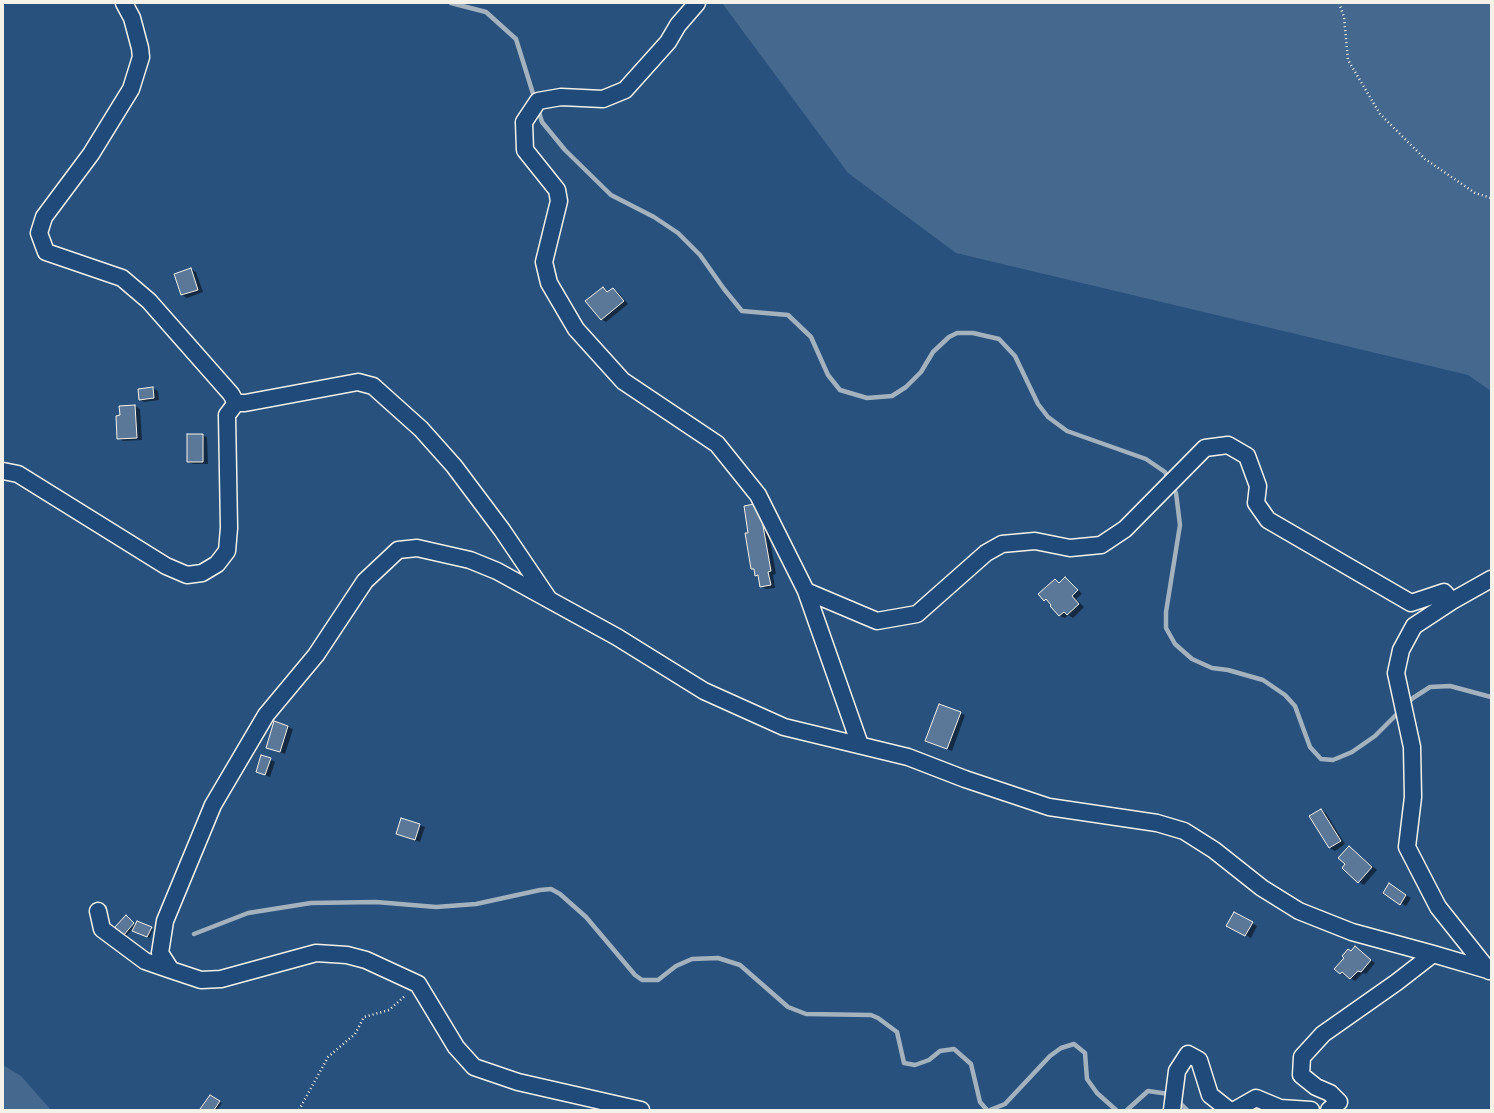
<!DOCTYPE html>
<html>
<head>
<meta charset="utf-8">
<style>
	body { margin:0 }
	#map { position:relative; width:1494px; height:1113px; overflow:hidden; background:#28517e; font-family:"Playpen Sans",sans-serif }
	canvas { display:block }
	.frame { position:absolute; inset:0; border:4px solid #f4f1e8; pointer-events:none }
</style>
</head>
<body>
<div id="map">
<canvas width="1494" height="1113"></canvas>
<div class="frame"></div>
</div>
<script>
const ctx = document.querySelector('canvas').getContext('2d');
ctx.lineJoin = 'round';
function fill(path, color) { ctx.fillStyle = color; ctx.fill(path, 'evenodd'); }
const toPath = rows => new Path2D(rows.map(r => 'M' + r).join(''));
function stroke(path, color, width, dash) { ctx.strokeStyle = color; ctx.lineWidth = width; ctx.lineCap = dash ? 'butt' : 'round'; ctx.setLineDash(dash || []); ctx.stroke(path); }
const green = toPath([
	[722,3,1491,3,1491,391,1468,375,956,253,848,173],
	[3,1065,21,1076,51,1110,3,1110]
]);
const shadow = toPath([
	[191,269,196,272,203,292,187,298,182,295],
	[603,288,609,292,613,289,618,292,628,304,606,322,601,319],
	[153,388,158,391,159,400,144,402,140,399],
	[135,406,140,409,142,440,123,441,118,438,121,415],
	[202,435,207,437,208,464,193,464,188,462],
	[764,507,776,574,773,575,775,588,766,589,761,586,760,577,756,575,755,570,752,568,750,534],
	[1065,578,1070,581,1082,594,1076,599,1084,607,1073,618,1068,615,1065,618,1060,616,1051,606,1053,605,1040,594,1055,580,1060,583],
	[960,713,965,715,952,751,931,743],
	[275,722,293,729,285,754,267,747],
	[270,759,275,762,270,777,257,772],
	[1321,810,1326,813,1345,844,1335,851,1330,848,1310,816],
	[402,819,425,827,420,842,397,834],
	[1349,847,1377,870,1364,885,1359,882,1346,864],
	[1389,885,1411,898,1406,906,1384,893],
	[1234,913,1257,926,1251,938,1227,925],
	[128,918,136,925,126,936,123,935],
	[151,928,153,929,150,938,136,932],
	[1355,947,1375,963,1366,974,1363,973,1355,981,1346,975,1346,976,1341,973,1351,952],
	[211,1096,222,1103,217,1110,203,1110]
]);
const stream = toPath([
	[451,3,486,12,516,39,535,100],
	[538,109,542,122,565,150,611,195,654,217,678,233,700,255,724,289,742,311,788,315,811,337,828,375,840,390,867,398,892,396,906,387,921,372,933,352,949,337,957,333,973,333,999,339,1015,356,1038,404,1048,417,1067,431,1146,459,1165,472,1169,480],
	[1172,486,1176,493,1180,525,1166,612,1166,628,1175,644,1192,659,1212,668,1228,670,1263,680,1285,695,1295,706,1310,747,1321,759,1333,760,1352,752,1375,736,1401,710],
	[1406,705,1413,698,1430,687,1450,686,1491,697],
	[194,934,248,913,311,903,376,902,436,907,476,904,540,890,551,889,560,894,586,917,635,975,642,980,658,980,676,966,692,959,718,958,740,965,788,1007,806,1014,871,1015,878,1018,897,1032,904,1063,915,1065,929,1060,940,1051,954,1049,971,1064,980,1102,987,1110],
	[1177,1100,1187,1110],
	[990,1110,1005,1104,1050,1056,1061,1048,1074,1044,1085,1053,1087,1079,1097,1093,1116,1110],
	[1127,1110,1148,1091,1169,1094,1171,1095]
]);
const building = toPath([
	[191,268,198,290,181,295,174,274,191,268],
	[603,287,607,292,613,288,624,301,601,320,585,301,603,287],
	[153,387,154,398,139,400,138,389,153,387],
	[135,405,137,438,117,439,116,416,120,415,119,406,135,405],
	[187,434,203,434,203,462,187,462,187,434],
	[759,503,771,571,768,572,771,585,760,587,758,575,755,576,754,569,751,569,745,533,748,533,744,506,759,503],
	[1065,577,1078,590,1072,596,1079,604,1067,615,1064,612,1059,616,1050,606,1051,605,1046,599,1044,601,1038,594,1055,579,1059,583,1065,577],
	[939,704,961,712,947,749,925,741,939,704],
	[274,721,288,726,280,752,266,748,274,721],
	[261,755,271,758,265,775,256,772,261,755],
	[1321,809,1341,841,1329,848,1309,816,1321,809],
	[401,818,420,824,415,840,396,834,401,818],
	[1349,846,1372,867,1358,883,1342,868,1345,864,1338,858,1349,846],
	[1389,883,1406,895,1400,905,1383,893,1389,883],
	[1234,912,1253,922,1245,936,1226,926,1234,912],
	[126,915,134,923,123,936,114,928,126,915],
	[137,921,152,927,147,937,132,931,137,921],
	[1355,946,1371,960,1361,972,1358,971,1350,979,1342,972,1340,974,1334,969,1344,958,1342,956,1348,949,1351,951,1355,946],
	[210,1095,220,1101,214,1110,202,1110,200,1109,210,1095]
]);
const path = toPath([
	[1339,3,1344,17,1348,60,1380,114,1425,159,1475,193,1491,198],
	[299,1110,328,1057,355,1034,364,1017,389,1010,406,995]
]);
const street = toPath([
	[124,3,132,18,140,48,141,57,131,89,91,154,44,217,39,233,46,252,122,278,149,301,231,394,236,403],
	[697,3,678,25,668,42,625,90,603,99,561,97,538,101,524,122,525,150,557,190,559,201,544,262,549,283,576,329,623,381,717,444,758,495,806,591,860,745],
	[236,403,245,403,358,382,373,386,421,429,454,466,502,530,548,598],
	[3,471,18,474,166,566,187,575,202,573,217,564,227,551,229,528,227,415,236,403],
	[806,591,877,621,917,614,986,553,1002,544,1035,541,1070,548,1101,545,1125,529,1205,448,1228,445,1247,456,1258,486,1256,503,1268,520,1411,603,1444,592,1452,601],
	[98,911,102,929,145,961,171,970],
	[1489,971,1438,907,1407,847,1413,797,1412,747,1396,673,1401,650,1414,626,1452,601,1491,579],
	[641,1110,518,1082,474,1067,456,1047,418,984,366,960,347,955,316,953,221,979,201,980,171,970,160,953,165,921,213,805,266,715,316,655,365,581,398,550,417,548,470,560,497,571,617,637,704,691,784,727,908,757,965,779,1049,807,1157,823,1184,831,1214,850,1262,888,1299,911,1352,932,1433,954,1491,971],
	[1172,1110,1177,1071,1188,1054,1199,1060,1210,1095,1229,1110],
	[1235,1110,1256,1098,1280,1108,1311,1110],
	[1329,1110,1339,1102,1330,1093,1316,1087,1301,1075,1302,1057,1323,1034,1397,982,1433,954]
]);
fill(green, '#45688e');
fill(shadow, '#0007');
stroke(stream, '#a4b2be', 4.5);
fill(building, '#5b7899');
stroke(building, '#f4f1e8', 1);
stroke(street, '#f4f1e8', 19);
stroke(path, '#f4f1e8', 2.5, [1, 3]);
stroke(street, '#1f4a7a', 16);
</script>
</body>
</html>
